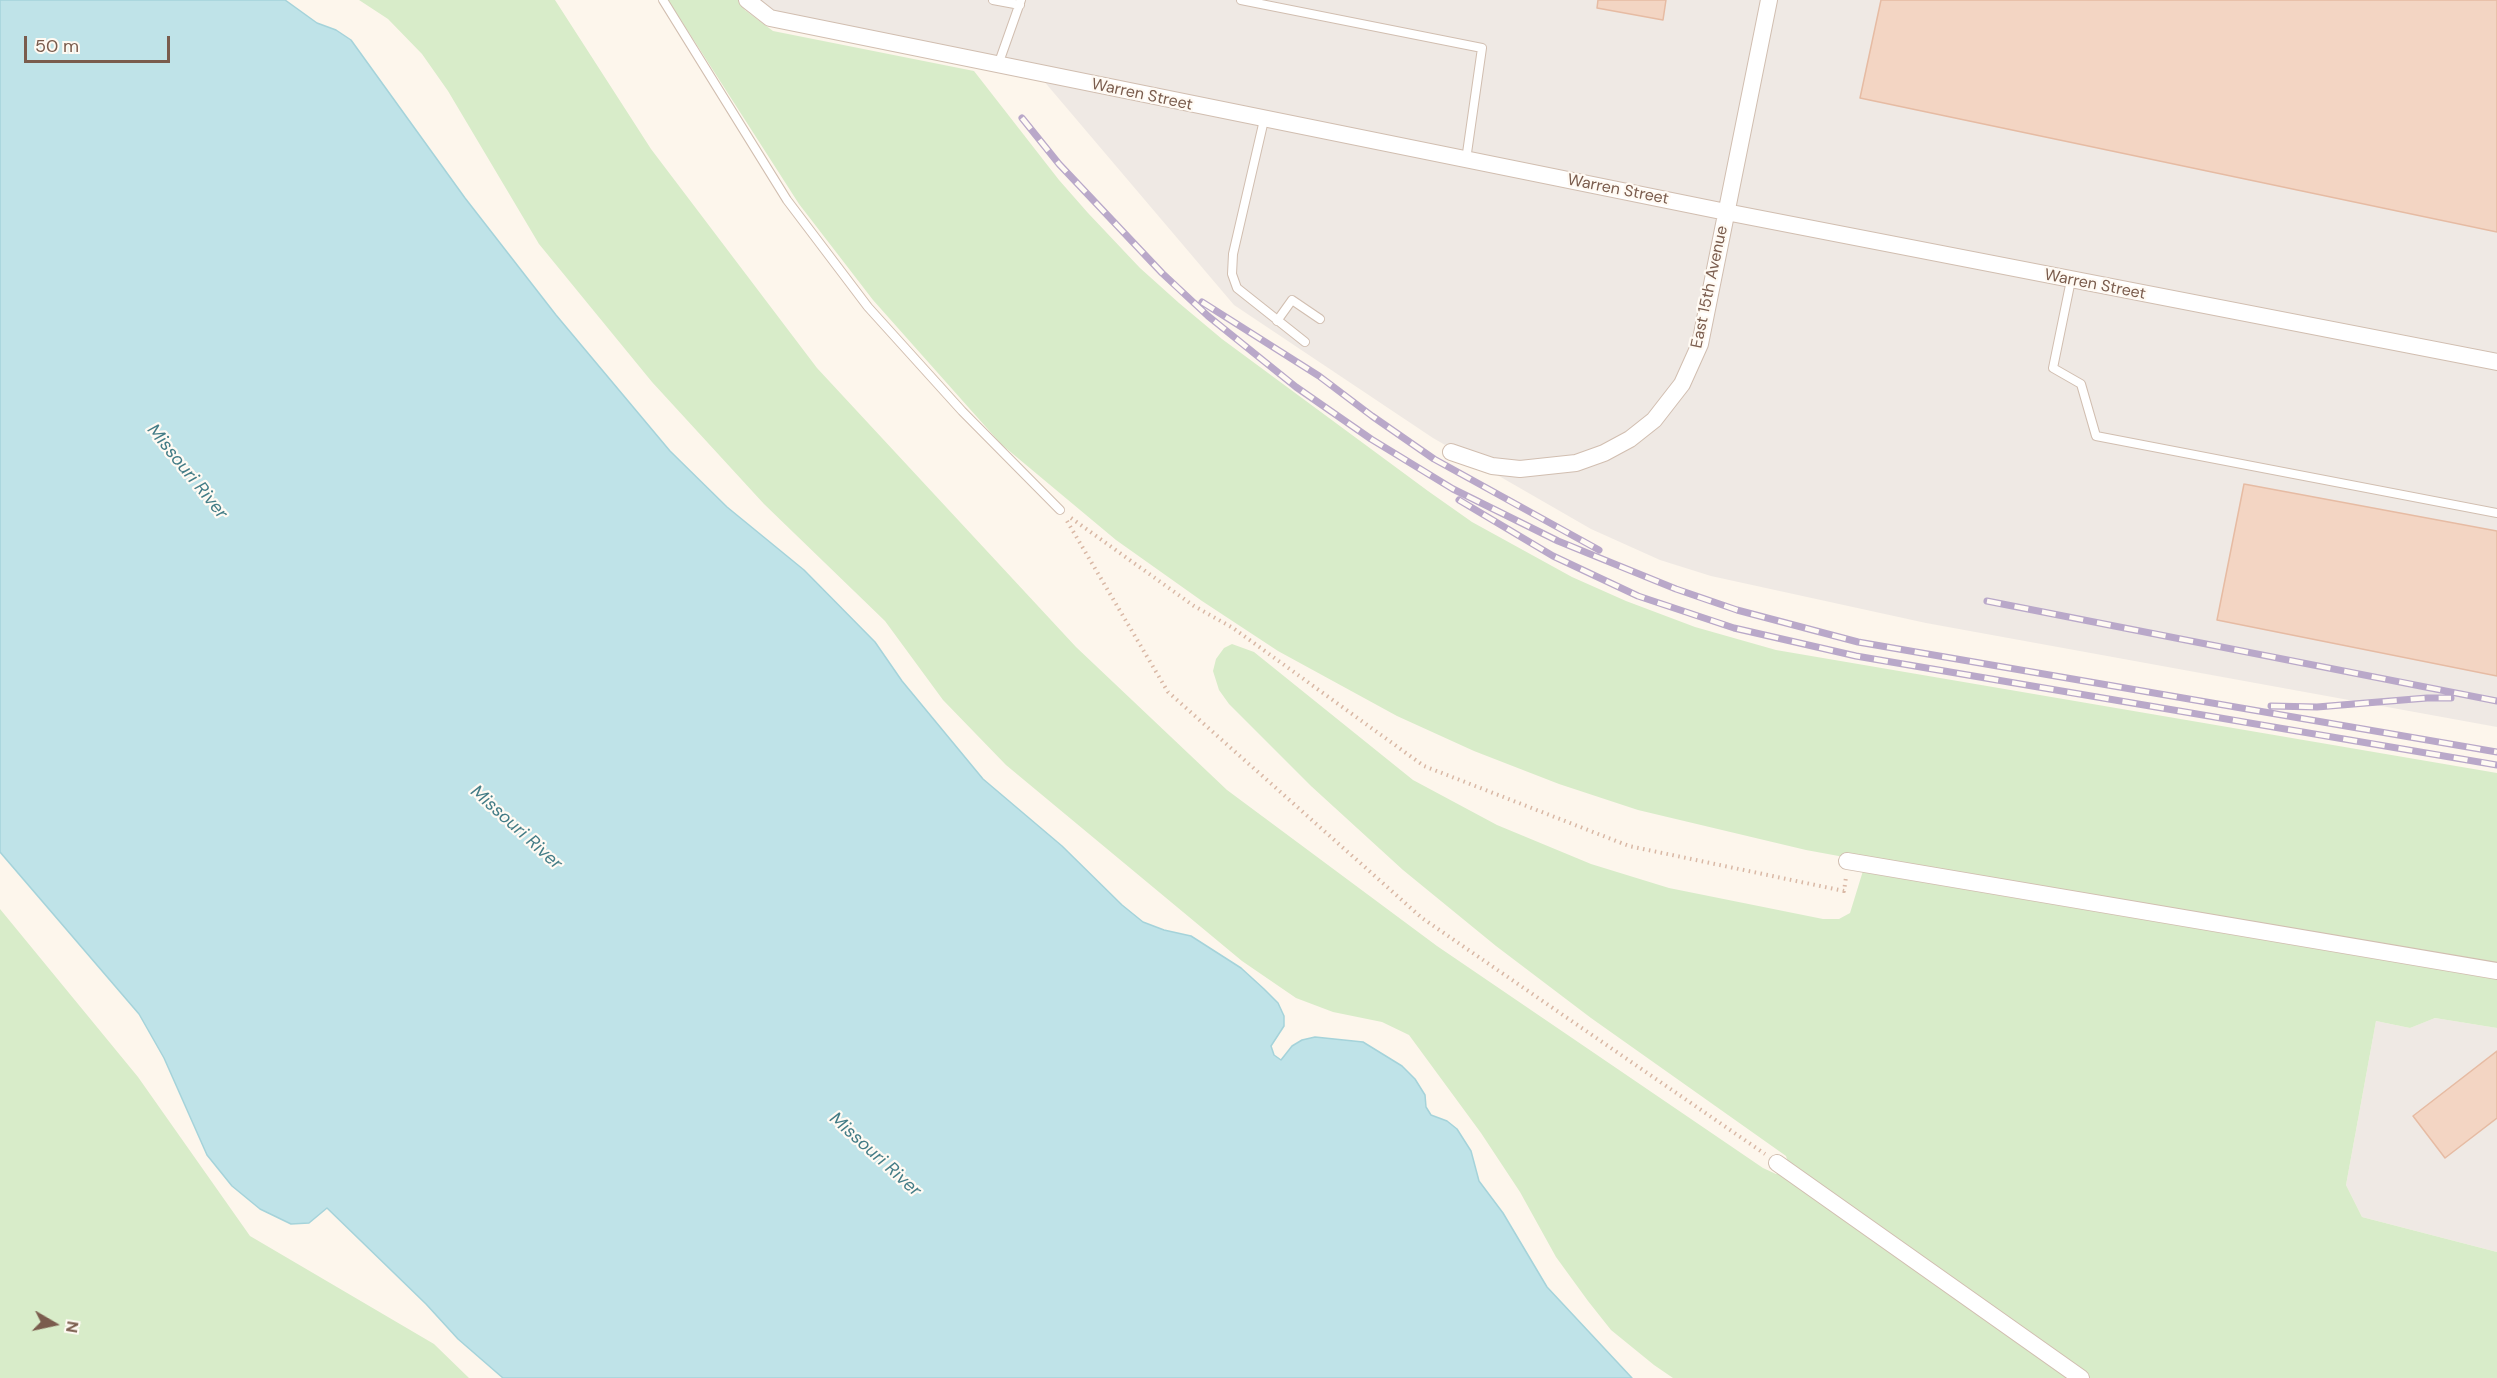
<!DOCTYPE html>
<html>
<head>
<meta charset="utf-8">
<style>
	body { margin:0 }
	#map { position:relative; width:2497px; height:1378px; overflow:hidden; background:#fdf6ec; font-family:"DM Sans",sans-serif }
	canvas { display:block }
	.north { position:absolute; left:24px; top:1294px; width:60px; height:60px; -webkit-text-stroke:4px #fffaf3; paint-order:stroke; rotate:99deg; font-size:16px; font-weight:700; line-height:24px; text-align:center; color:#7a5c4d }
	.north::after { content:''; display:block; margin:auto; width:21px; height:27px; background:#7a5c4d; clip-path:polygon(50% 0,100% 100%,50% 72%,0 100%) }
	.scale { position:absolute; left:24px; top:36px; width:146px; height:27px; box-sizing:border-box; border:3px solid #7a5c4d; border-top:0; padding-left:8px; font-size:18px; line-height:21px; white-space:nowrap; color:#7a5c4d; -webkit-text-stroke:4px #fffaf3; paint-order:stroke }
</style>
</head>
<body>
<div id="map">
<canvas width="2497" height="1378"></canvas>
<div class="north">N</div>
<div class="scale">50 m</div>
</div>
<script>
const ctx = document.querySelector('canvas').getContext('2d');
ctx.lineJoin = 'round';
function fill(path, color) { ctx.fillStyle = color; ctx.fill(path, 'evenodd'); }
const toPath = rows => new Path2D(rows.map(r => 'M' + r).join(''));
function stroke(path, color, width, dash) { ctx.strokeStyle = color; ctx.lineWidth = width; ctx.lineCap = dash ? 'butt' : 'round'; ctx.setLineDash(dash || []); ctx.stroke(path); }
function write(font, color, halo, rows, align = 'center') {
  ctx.font = font + ' "DM Sans",sans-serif'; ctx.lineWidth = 4.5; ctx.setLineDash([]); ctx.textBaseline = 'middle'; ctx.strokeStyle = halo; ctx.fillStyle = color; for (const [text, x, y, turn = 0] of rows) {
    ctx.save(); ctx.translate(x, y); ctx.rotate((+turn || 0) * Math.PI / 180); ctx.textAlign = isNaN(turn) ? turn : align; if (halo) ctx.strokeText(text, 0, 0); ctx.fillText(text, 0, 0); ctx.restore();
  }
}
const industrial = toPath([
	[759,0,2497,0,2497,727,1926,623,1711,576,1660,560,1591,529,1433,438,1234,305,1037,73,770,18],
	[2435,1018,2497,1028,2497,1252,2362,1217,2346,1185,2376,1021,2410,1028]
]);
const green = toPath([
	[359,0,555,0,651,149,817,368,1076,647,1227,790,1437,946,1763,1168,1776,1174,1785,1172,1789,1166,1786,1156,1591,1018,1496,946,1403,870,1311,786,1229,704,1219,690,1213,671,1216,659,1224,648,1232,644,1254,652,1413,780,1497,825,1591,864,1669,888,1823,919,1839,919,1850,913,1866,861,1806,850,1638,810,1559,784,1474,751,1397,716,1278,651,1202,601,1116,540,1001,444,873,300,799,204,668,0,738,0,745,10,773,31,974,71,1059,180,1088,213,1140,268,1179,303,1222,339,1428,491,1472,522,1572,577,1626,601,1695,627,1776,650,2497,773,2497,1028,2435,1018,2410,1028,2376,1021,2346,1185,2362,1217,2497,1252,2497,1378,1673,1378,1654,1365,1611,1330,1588,1301,1556,1257,1520,1192,1481,1133,1409,1035,1382,1022,1333,1012,1296,998,1242,961,1006,765,943,700,885,621,764,504,652,382,539,244,448,91,422,54,388,19],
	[0,909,138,1077,250,1236,434,1344,469,1378,0,1378]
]);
const water = toPath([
	[0,0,285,0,317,23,336,30,351,40,465,198,556,315,670,451,727,507,804,570,875,642,902,681,983,779,1062,846,1122,905,1143,922,1164,930,1191,936,1241,968,1264,989,1278,1003,1284,1016,1284,1026,1271,1046,1274,1055,1281,1060,1292,1046,1302,1040,1315,1037,1363,1042,1402,1066,1415,1079,1425,1095,1426,1107,1431,1115,1447,1121,1457,1129,1471,1151,1479,1181,1503,1213,1547,1287,1632,1378,503,1378,458,1339,426,1304,327,1208,309,1223,291,1224,260,1209,232,1186,207,1155,164,1058,139,1014,0,852,0,0]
]);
const building = toPath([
	[1598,0,1666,0,1663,20,1597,8,1598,0],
	[1881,0,2497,0,2497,232,1860,98,1881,0],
	[2244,484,2497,531,2497,676,2217,620,2244,484],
	[2497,1051,2497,1118,2445,1158,2413,1116,2497,1051]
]);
const path = toPath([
	[1071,518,1194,606,1233,628,1424,766,1629,846,1844,891,1846,877],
	[1067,521,1168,692,1422,918,1765,1154]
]);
const lane = toPath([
	[663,0,787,200,868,307,962,411,1060,510],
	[993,0,1020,5],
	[1241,0,1482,48,1466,160],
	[998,65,1021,0],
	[1264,120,1233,254,1232,274,1237,288,1305,342],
	[2071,280,2053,368,2081,384,2096,436,2497,513],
	[1277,321,1292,300,1320,319]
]);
const street = toPath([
	[747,0,770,18,1726,212,2497,362],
	[1451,452,1492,466,1520,469,1576,463,1604,453,1630,439,1654,420,1682,384,1700,344,1769,0],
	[1847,861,2497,971],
	[1777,1163,2081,1378]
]);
const rail = toPath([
	[1022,118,1059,164,1162,273,1208,316,1296,387,1371,439,1453,489,1558,541,1676,589,1737,610,1858,642,2497,752],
	[1202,302,1319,376,1372,416,1434,459,1599,550],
	[1459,500,1553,556,1638,596,1734,628,1856,656,2497,765],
	[1987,601,2497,701],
	[2271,706,2317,707,2427,698,2451,698]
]);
const streetNames = [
	["Warren Street",1142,95,12],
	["Warren Street",1618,190,11],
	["Warren Street",2095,285,11],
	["East 15th Avenue",1710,287,-78]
];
const waterNames = [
	["Missouri River",187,472,51],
	["Missouri River",516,828,42],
	["Missouri River",875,1155,42]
];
fill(industrial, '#efe9e4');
fill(green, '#d8ecc9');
fill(water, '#bfe3e8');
stroke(water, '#a5d3da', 1.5);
fill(building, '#f3d5c3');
stroke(building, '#e6bba3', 1.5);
stroke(lane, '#d1beb0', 10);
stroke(street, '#d1beb0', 18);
stroke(path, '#d9b8a5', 4, [1.5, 4.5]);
stroke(lane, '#fff', 8);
stroke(street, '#fff', 16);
stroke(rail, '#b9a8c9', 7);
stroke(rail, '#fffaf3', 4.5, [14]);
write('16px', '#7a5c4d', '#fffaf3', streetNames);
write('italic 18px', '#437c86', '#fffaf3', waterNames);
</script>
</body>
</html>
